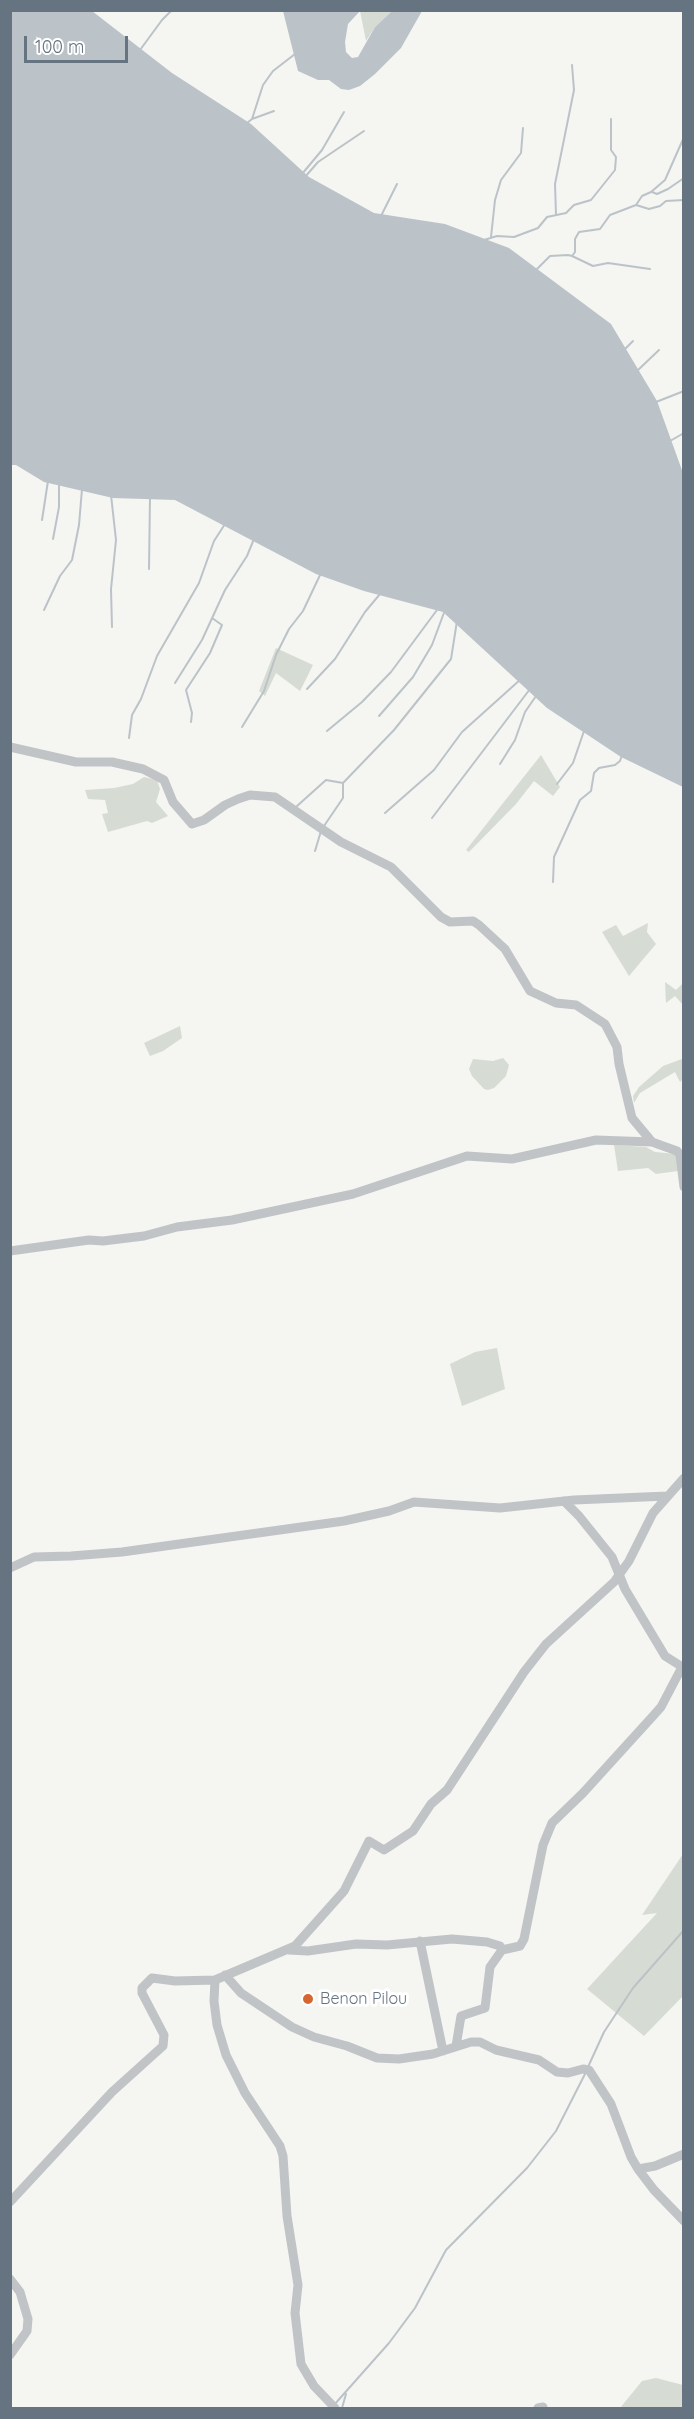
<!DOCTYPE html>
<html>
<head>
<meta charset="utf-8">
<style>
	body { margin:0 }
	#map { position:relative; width:694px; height:2419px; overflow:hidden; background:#f5f5f2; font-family:Quicksand,sans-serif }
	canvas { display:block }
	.frame { position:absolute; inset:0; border:12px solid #667381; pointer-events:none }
	.scale { position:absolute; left:24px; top:36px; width:104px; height:27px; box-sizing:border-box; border:3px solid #667381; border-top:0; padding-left:8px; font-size:18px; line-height:21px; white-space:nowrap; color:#667381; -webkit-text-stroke:4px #fff; paint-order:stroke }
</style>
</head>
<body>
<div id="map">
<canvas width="694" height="2419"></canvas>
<div class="frame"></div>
<div class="scale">100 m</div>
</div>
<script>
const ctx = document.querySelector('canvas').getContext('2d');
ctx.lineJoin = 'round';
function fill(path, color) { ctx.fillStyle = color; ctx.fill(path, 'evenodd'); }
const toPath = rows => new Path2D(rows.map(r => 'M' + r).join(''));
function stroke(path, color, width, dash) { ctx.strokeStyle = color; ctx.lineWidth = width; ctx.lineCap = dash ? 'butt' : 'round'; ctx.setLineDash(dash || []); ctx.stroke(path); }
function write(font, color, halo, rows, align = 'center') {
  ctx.font = font + ' Quicksand,sans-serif'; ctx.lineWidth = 6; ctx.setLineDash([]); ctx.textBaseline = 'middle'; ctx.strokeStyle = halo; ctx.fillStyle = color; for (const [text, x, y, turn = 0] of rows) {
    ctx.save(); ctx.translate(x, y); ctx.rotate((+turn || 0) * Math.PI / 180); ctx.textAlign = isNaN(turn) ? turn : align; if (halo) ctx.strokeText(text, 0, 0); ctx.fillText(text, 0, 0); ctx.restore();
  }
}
const green = toPath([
	[360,11,392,11,375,27,366,41],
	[276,648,313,665,300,691,276,673,265,696,259,691],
	[541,755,560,787,553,796,534,781,516,804,469,852,466,850],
	[144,777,157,780,160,789,156,802,168,816,152,823,147,821,108,832,102,814,108,813,105,800,88,799,85,790,114,788,133,784],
	[648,923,647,932,656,944,629,976,602,932,616,925,623,936],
	[665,982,676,990,683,983,683,1005,675,996,666,1003],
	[180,1026,182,1038,163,1051,150,1056,144,1043],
	[503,1058,509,1065,506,1076,494,1088,488,1090,484,1089,472,1076,469,1069,473,1059,493,1061],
	[682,1059,683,1079,680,1082,675,1072,640,1093,634,1103,633,1096,639,1087,663,1066],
	[614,1145,646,1147,655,1152,676,1154,683,1149,683,1196,678,1171,656,1174,648,1168,618,1171],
	[497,1348,505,1389,462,1406,450,1364,475,1352],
	[683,1854,683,1996,644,2036,587,1989,657,1913,642,1915],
	[656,2378,683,2385,683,2408,620,2408,642,2381]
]);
const water = toPath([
	[10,11,92,11,172,73,251,124,309,177,374,213,445,224,509,248,611,324,657,401,683,473,683,787,621,757,547,708,443,612,364,591,316,574,175,500,113,498,44,482,16,465,11,465],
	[283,11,360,11,348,24,345,42,346,52,352,58,358,57,375,27,392,11,422,11,401,48,375,74,360,86,349,90,341,89,329,80,318,80,298,71]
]);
const stream = toPath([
	[140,50,162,20,172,10],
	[252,119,274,111],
	[247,123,252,119,263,85,273,71,295,54],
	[302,174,322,150,344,112],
	[305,177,318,162,364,131],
	[652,192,657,194,668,189,684,178],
	[636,205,642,196,651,192,665,180,684,137],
	[556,215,555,184,574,90,572,65],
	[381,216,397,184],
	[491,237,495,200,501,180,521,153,523,128],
	[484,240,497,236,514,237,538,228,547,217,566,213,574,205,591,200,615,170,616,157,611,150,611,119],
	[572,256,593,266,608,263,650,269],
	[537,269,550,256,568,255,572,256,575,252,575,239,579,232,600,229,610,215,636,205,649,209,660,206,666,201,684,200],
	[624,350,633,341],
	[637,371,659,350],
	[656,402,684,391],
	[670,441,684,433],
	[111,495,116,540,111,589,112,627],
	[42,520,48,481],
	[53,539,59,507,59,483],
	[149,569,150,497],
	[44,610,60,576,72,560,79,525,82,489],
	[175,683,202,640,225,590,247,556,254,539],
	[307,689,335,659,365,612,380,594],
	[379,716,413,677,432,645,445,610],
	[191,722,192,713,186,690,210,653,222,625,212,618],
	[242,727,264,691,276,655,289,629,303,611,321,573],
	[327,731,362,702,391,672,437,610],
	[129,738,132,715,141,699,157,656,199,583,214,541,225,524],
	[500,764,515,740,525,712,536,696],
	[557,784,573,763,584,731],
	[297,806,326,780,343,783],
	[385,813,434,770,462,732,521,679],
	[432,818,530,689],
	[324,826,343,798,343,783,394,730,451,659,457,621],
	[315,851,321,831],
	[553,882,554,857,580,800,591,791,594,773,599,768,615,765,620,761,622,755],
	[588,2067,604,2032,633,1988,684,1930],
	[334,2405,389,2343,415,2308,446,2250,527,2168,556,2131,586,2072],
	[342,2408,346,2394]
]);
const minor = toPath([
	[10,747,76,762,112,762,143,769,164,780,173,802,192,824,204,820,225,805,238,799,250,795,275,797,341,842,391,867,441,917,450,922,473,921,479,925,505,949,530,991,556,1003,576,1005,605,1024,617,1047,619,1064,632,1118,652,1142,677,1151,680,1155,684,1187],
	[10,1251,89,1240,103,1241,144,1236,177,1227,232,1220,353,1194,467,1156,512,1159,596,1140,652,1142],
	[564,1501,579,1516,612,1557,625,1589,665,1656,684,1668],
	[10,1568,34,1557,71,1556,122,1552,344,1521,389,1511,414,1502,500,1508,574,1500,667,1496],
	[420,1941,443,2051],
	[289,1950,308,1951,356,1944,387,1945,452,1939,487,1942,500,1946,502,1950,520,1946,524,1939,543,1845,552,1823,583,1793,653,1716,661,1707,682,1667],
	[225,1975,241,1993,292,2027,314,2037,347,2046,377,2058,399,2059,433,2054,471,2042,480,2042,496,2050,539,2060,557,2072,568,2073,583,2069,589,2070,611,2104,631,2157,638,2169,654,2190,684,2221],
	[456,2046,461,2016,485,2008,490,1967,502,1950],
	[638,2169,655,2166,684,2154],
	[10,2202,112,2092,163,2046,164,2035,142,1993,142,1988,152,1978,175,1981,215,1980],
	[10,2279,20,2292,28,2319,27,2331,10,2355],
	[335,2408,314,2386,301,2364,295,2313,298,2285,287,2216,283,2156,280,2146,245,2093,226,2055,217,2025,214,2001,215,1980,295,1946,344,1891,369,1841,384,1850,413,1831,431,1804,447,1790,524,1672,546,1644,614,1582,629,1561,653,1513,684,1478],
	[538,2408,543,2407]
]);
const markers = [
	[308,1999,6,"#d56632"]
];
const poiNames = [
	["Benon Pilou",320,1999]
];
fill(green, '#d6dcd3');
fill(water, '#bbc3c8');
stroke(stream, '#bbc3c8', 2);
stroke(minor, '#c0c4c7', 9);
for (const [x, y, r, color] of markers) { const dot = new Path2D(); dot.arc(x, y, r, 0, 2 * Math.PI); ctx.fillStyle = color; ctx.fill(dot); stroke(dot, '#fff', 2); }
write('16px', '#667381', '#fff', poiNames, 'left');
</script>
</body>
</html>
